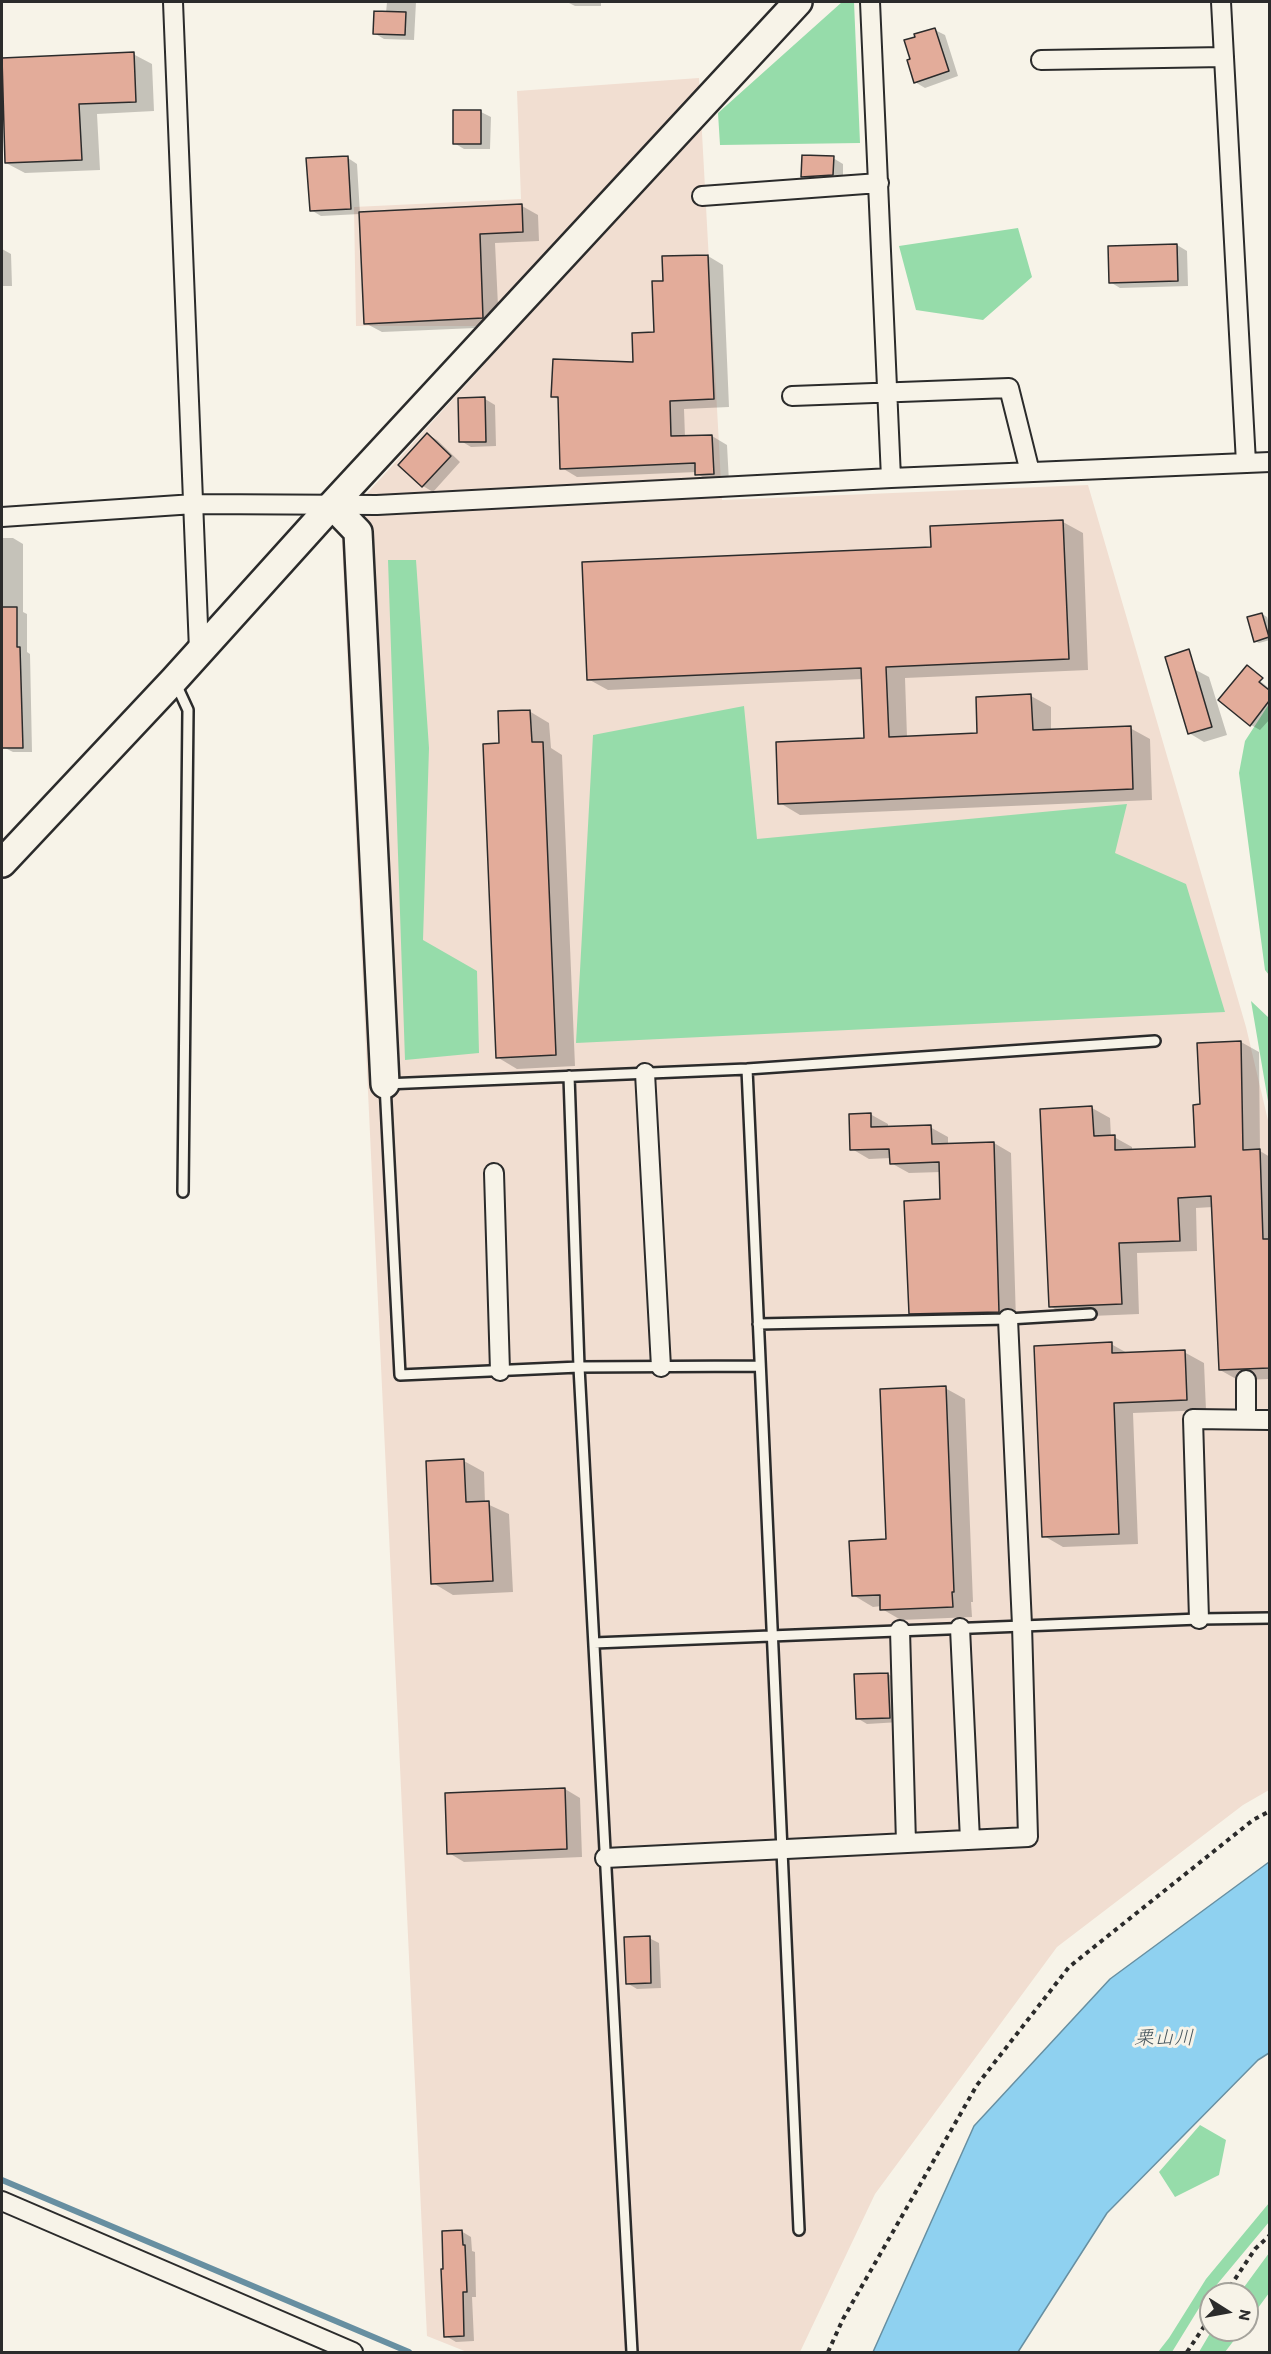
<!DOCTYPE html>
<html>
<head>
<meta charset="utf-8">
<style>
	body { margin:0 }
	#map { position:relative; width:1271px; height:2354px; overflow:hidden; background:#f7f3e8; font-family:Itim,sans-serif }
	canvas { display:block }
	.frame { position:absolute; inset:0; border:3px solid #2b2b2b; pointer-events:none }
	.north { position:absolute; left:1199px; top:2282px; width:60px; height:60px; box-sizing:border-box; background:#f7f3e8; border:2px solid #a5a39c; border-radius:50%; rotate:101deg; font-size:16px; font-weight:700; line-height:24px; text-align:center; color:#2b2b2b }
	.north::after { content:''; display:block; margin:auto; width:21px; height:27px; background:#2b2b2b; clip-path:polygon(50% 0,100% 100%,50% 72%,0 100%) }
</style>
</head>
<body>
<div id="map">
<canvas width="1271" height="2354"></canvas>
<div class="frame"></div>
<div class="north">N</div>
</div>
<script>
const ctx = document.querySelector('canvas').getContext('2d');
ctx.lineJoin = 'round';
function fill(path, color) { ctx.fillStyle = color; ctx.fill(path, 'evenodd'); }
const toPath = rows => new Path2D(rows.map(r => 'M' + r).join(''));
function stroke(path, color, width, dash) { ctx.strokeStyle = color; ctx.lineWidth = width; ctx.lineCap = dash ? 'butt' : 'round'; ctx.setLineDash(dash || []); ctx.stroke(path); }
function write(font, color, halo, rows, align = 'center') {
  ctx.font = font + ' Itim,"Klee One",sans-serif'; ctx.lineWidth = 6; ctx.setLineDash([]); ctx.textBaseline = 'middle'; ctx.strokeStyle = halo; ctx.fillStyle = color; for (const [text, x, y, turn = 0] of rows) {
    ctx.save(); ctx.translate(x, y); ctx.rotate((+turn || 0) * Math.PI / 180); ctx.textAlign = isNaN(turn) ? turn : align; if (halo) ctx.strokeText(text, 0, 0); ctx.fillText(text, 0, 0); ctx.restore();
  }
}
const built = toPath([
	[699,78,722,500,1088,485,1246,1027,1270,1129,1269,1790,1243,1805,1057,1947,875,2194,800,2352,467,2352,427,2336,341,522,483,366,482,326,356,326,354,207,521,199,517,91]
]);
const green = toPath([
	[842,2,854,2,860,143,720,145,718,113],
	[1018,228,1032,277,983,320,916,310,899,246],
	[388,560,416,560,429,748,423,940,477,971,479,1053,405,1060],
	[1269,704,1269,975,1265,970,1239,773,1245,741],
	[744,706,757,839,1127,804,1115,853,1186,884,1225,1012,576,1043,593,735],
	[1251,1001,1269,1018,1269,1107],
	[1200,2125,1226,2140,1219,2175,1175,2197,1159,2172],
	[1269,2203,1269,2222,1204,2300,1172,2352,1158,2352,1169,2338,1206,2279],
	[1269,2253,1269,2293,1247,2323,1247,2294,1239,2294],
	[1212,2330,1242,2330,1225,2352,1199,2352]
]);
const water = toPath([
	[1269,1862,1269,2053,1258,2060,1107,2213,1018,2352,873,2352,974,2126,1110,1979,1269,1862]
]);
const shadow = toPath([
	[387,2,416,2,414,40,384,39,374,33,386,13],
	[567,2,601,2,601,6,575,6],
	[935,30,945,35,958,76,925,88,915,82,912,60],
	[133,54,152,64,154,111,97,114,100,170,25,173,6,163,2,60],
	[481,112,491,117,490,149,464,149,454,143],
	[348,158,357,164,360,214,321,216,311,210],
	[833,158,843,164,843,180,812,182,803,177],
	[522,206,538,215,539,241,495,243,499,327,382,332,365,323,361,214],
	[1177,245,1187,251,1188,286,1120,288,1110,282],
	[2,249,11,254,12,286,2,286],
	[708,256,723,265,729,407,684,409,685,437,712,436,727,445,729,482,712,482,697,474,697,472,577,477,562,468,559,400,553,396,635,364,656,333,665,282],
	[485,399,495,405,496,446,471,447,461,441],
	[427,434,437,440,460,462,433,492,423,486,400,465],
	[1063,522,1083,533,1088,670,905,678,907,737,979,734,1031,696,1051,707,1051,731,1130,728,1150,739,1152,800,800,815,780,803,866,739,863,679,608,690,588,679,932,549],
	[2,538,13,538,23,544,23,612,27,614,27,652,30,654,32,752,13,752,3,747],
	[1262,614,1267,617,1270,627,1270,640,1259,643,1255,641],
	[1194,669,1209,677,1227,735,1204,742,1189,733],
	[1254,676,1270,689,1270,719,1260,730,1251,725],
	[529,711,549,723,551,748,562,755,575,1066,517,1069,497,1057],
	[1241,1042,1259,1052,1260,1151,1270,1157,1270,1379,1238,1380,1220,1370,1213,1207,1196,1208,1197,1251,1137,1253,1139,1314,1068,1317,1050,1306,1092,1108,1110,1118,1111,1137,1114,1137,1132,1147,1132,1151,1196,1148,1202,1106],
	[870,1114,888,1124,888,1128,930,1127,948,1137,948,1145,994,1143,1011,1153,1016,1321,928,1323,910,1313,942,1200,941,1172,909,1173,891,1163,891,1158,869,1159,852,1149],
	[1111,1344,1129,1354,1184,1352,1204,1363,1206,1410,1133,1413,1138,1544,1063,1547,1044,1536],
	[945,1388,965,1399,973,1602,971,1602,972,1617,901,1620,882,1609,882,1606,873,1607,853,1595,888,1541],
	[464,1461,484,1472,485,1503,509,1514,513,1592,453,1595,433,1583],
	[888,1674,898,1680,900,1722,867,1724,857,1718],
	[565,1789,580,1798,582,1857,464,1862,449,1853],
	[649,1938,659,1943,661,1988,637,1989,627,1983],
	[461,2231,471,2237,472,2251,475,2252,476,2297,472,2297,474,2341,456,2342,446,2336,445,2271]
]);
const stream = toPath([
	[2,2180,409,2352]
]);
const building = toPath([
	[374,11,406,12,405,35,373,34,374,11],
	[935,28,949,71,914,83,907,60,910,59,904,40,915,37,914,34,935,28],
	[134,52,136,102,79,104,82,160,5,163,2,58,134,52],
	[453,110,481,110,481,144,453,144,453,110],
	[802,155,834,156,833,175,801,177,802,155],
	[348,156,351,209,310,211,306,158,348,156],
	[522,204,523,232,480,234,483,318,364,324,359,212,522,204],
	[1177,244,1178,281,1109,283,1108,246,1177,244],
	[708,255,714,399,670,401,671,436,712,435,714,474,695,475,695,463,560,469,558,397,551,397,553,359,633,362,632,333,654,332,652,281,663,281,662,256,708,255],
	[485,397,486,442,459,442,458,398,485,397],
	[427,433,451,456,422,487,398,465,427,433],
	[1063,520,1069,659,886,667,889,737,977,733,976,697,1031,694,1033,730,1131,726,1133,789,778,804,776,742,864,738,861,668,587,680,582,562,931,547,930,526,1063,520],
	[2,607,17,607,17,647,20,647,23,748,2,748,2,607],
	[1262,613,1269,637,1254,642,1247,617,1262,613],
	[1189,649,1212,727,1188,734,1165,657,1189,649],
	[1247,665,1263,678,1259,682,1269,690,1269,701,1250,726,1218,700,1247,665],
	[530,710,532,742,543,742,556,1055,496,1058,483,744,499,743,498,711,530,710],
	[1241,1041,1243,1150,1260,1149,1263,1239,1269,1239,1269,1368,1219,1370,1211,1196,1178,1198,1180,1241,1119,1243,1122,1304,1049,1307,1040,1109,1092,1106,1094,1136,1115,1135,1115,1150,1195,1147,1193,1105,1200,1104,1197,1043,1241,1041],
	[871,1113,871,1127,931,1125,932,1144,994,1142,999,1312,909,1314,904,1201,940,1199,939,1162,890,1164,889,1149,850,1150,849,1114,871,1113],
	[1112,1342,1112,1353,1185,1350,1187,1400,1114,1403,1119,1534,1042,1537,1034,1346,1112,1342],
	[946,1386,954,1592,952,1592,953,1607,880,1610,880,1595,852,1596,849,1541,886,1539,880,1389,946,1386],
	[464,1459,466,1502,489,1501,493,1581,431,1584,426,1461,464,1459],
	[888,1673,890,1718,856,1719,854,1674,888,1673],
	[565,1788,567,1849,447,1854,445,1793,565,1788],
	[650,1936,651,1983,626,1984,624,1937,650,1936],
	[462,2230,463,2245,465,2245,467,2292,463,2292,464,2336,444,2337,441,2269,443,2269,442,2231,462,2230]
]);
const path = toPath([
	[1225,2294,1255,2249,1270,2235],
	[828,2352,843,2319,977,2085,1069,1967,1253,1820,1270,1811],
	[1187,2352,1211,2316]
]);
const lane = toPath([
	[176,684,188,710,183,1192],
	[747,1069,799,2230],
	[569,1076,579,1367,632,2352],
	[758,1324,1008,1319,1091,1314],
	[760,1366,579,1367,400,1375,385,1084,747,1069,1155,1041],
	[594,1643,1199,1619,1270,1618]
]);
const street = toPath([
	[173,2,199,650],
	[870,2,891,478],
	[1221,2,1246,463],
	[1041,60,1224,57],
	[702,196,879,183],
	[792,396,1009,388,1030,472],
	[2,517,194,504,377,505,891,478,1270,462],
	[645,1073,661,1367],
	[494,1173,500,1371],
	[1246,1380,1246,1419],
	[1199,1619,1193,1419,1270,1420],
	[960,1628,970,1840],
	[900,1630,906,1843],
	[605,1858,1028,1837,1022,1625,1008,1319],
	[2,2201,353,2352]
]);
const secondary = toPath([
	[332,505,358,532,385,1084],
	[2,863,174,680,332,505,798,2]
]);
const waterNames = [
	["栗山川",1164,2039]
];
fill(built, '#f1ded1');
fill(green, '#96dcaa');
fill(water, '#8fd1f0');
stroke(water, '#678fa1', 1.5);
fill(shadow, '#0003');
stroke(stream, '#678fa1', 6);
fill(building, '#e3ac9a');
stroke(building, '#2b2b2b', 1.5);
stroke(lane, '#2b2b2b', 14);
stroke(street, '#2b2b2b', 22);
stroke(secondary, '#2b2b2b', 32);
stroke(path, '#2b2b2b', 4, [4.5, 4.5]);
stroke(lane, '#f7f3e8', 9);
stroke(street, '#f7f3e8', 18);
stroke(secondary, '#f7f3e8', 27);
write('italic 20px', '#44545c', '#f7f3e8', waterNames);
</script>
</body>
</html>
